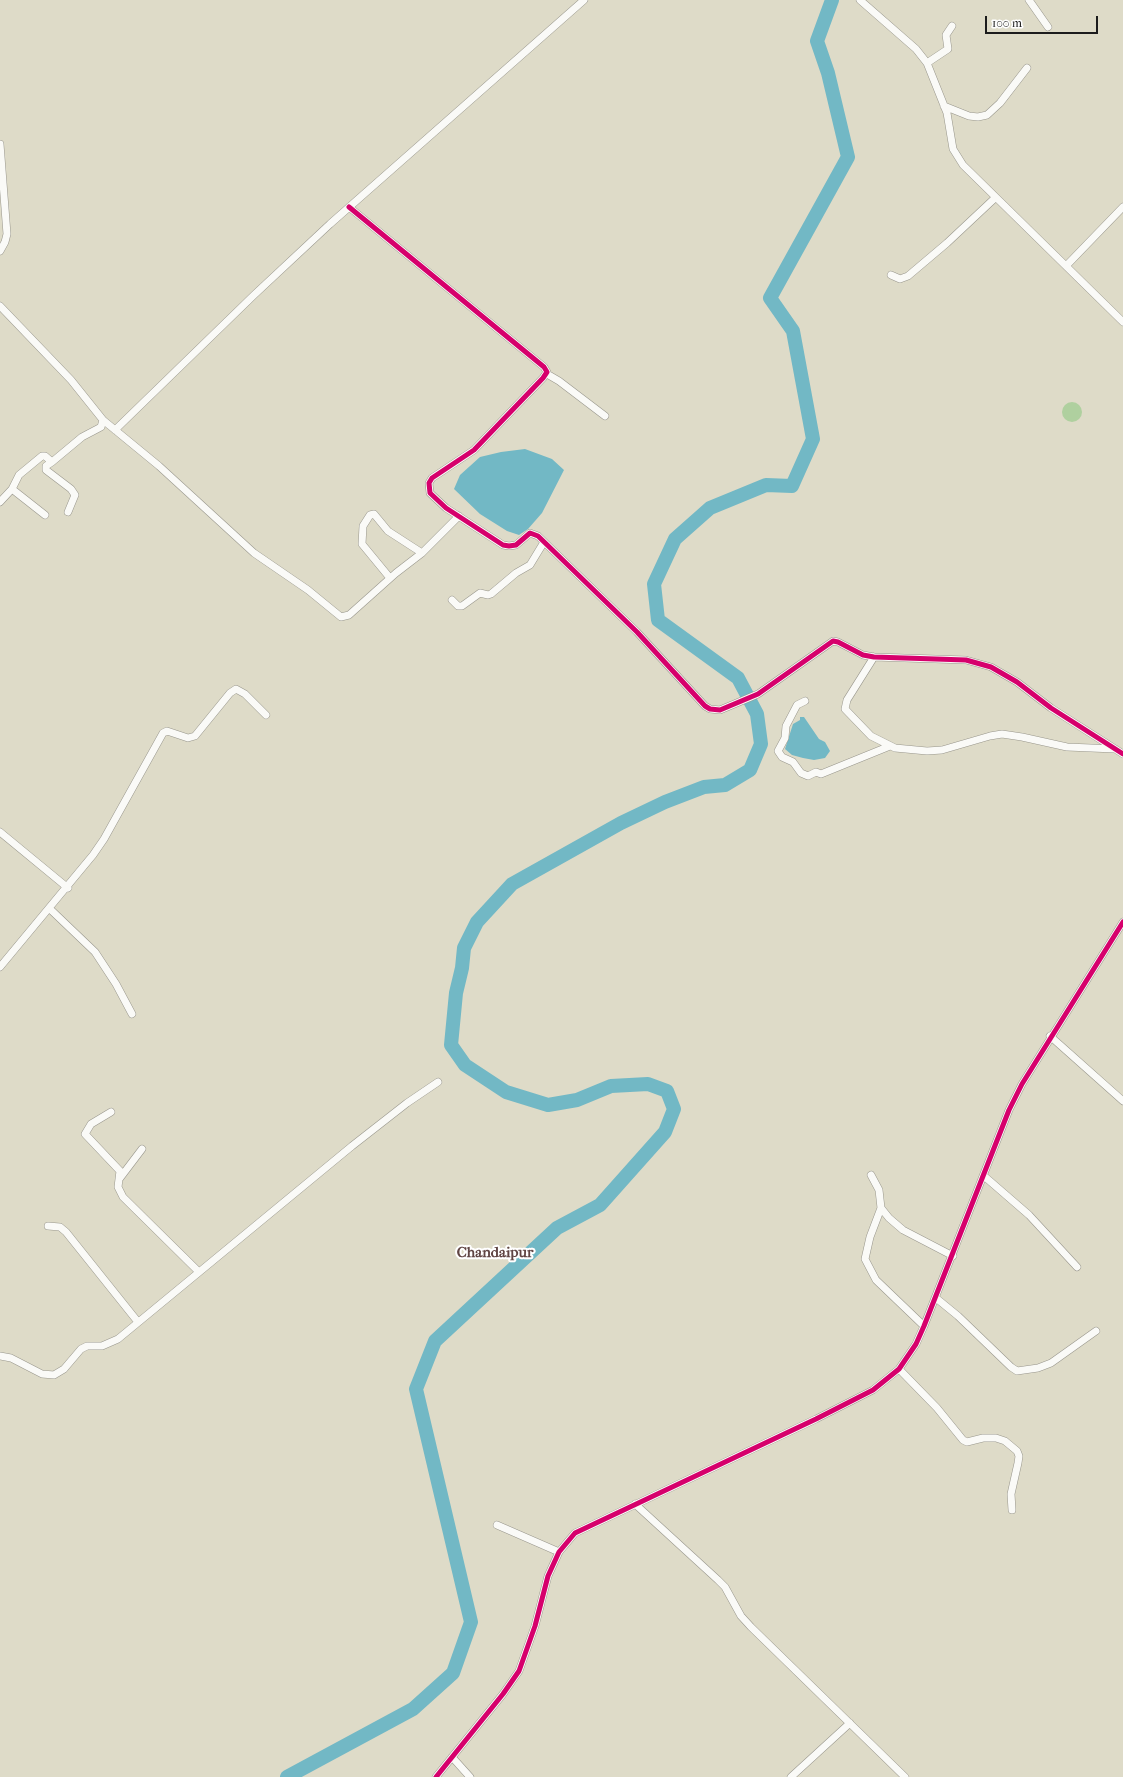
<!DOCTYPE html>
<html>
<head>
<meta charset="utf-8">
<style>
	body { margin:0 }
	#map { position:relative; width:1123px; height:1777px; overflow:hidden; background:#dedbc8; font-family:"IM FELL French Canon",serif }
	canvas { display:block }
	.scale { position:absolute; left:985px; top:16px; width:113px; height:18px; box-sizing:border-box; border:2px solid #1c1c1c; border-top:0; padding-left:5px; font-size:12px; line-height:14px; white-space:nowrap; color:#1c1c1c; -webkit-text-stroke:3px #fff; paint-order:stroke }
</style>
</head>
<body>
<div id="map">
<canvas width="1123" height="1777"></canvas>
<div class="scale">100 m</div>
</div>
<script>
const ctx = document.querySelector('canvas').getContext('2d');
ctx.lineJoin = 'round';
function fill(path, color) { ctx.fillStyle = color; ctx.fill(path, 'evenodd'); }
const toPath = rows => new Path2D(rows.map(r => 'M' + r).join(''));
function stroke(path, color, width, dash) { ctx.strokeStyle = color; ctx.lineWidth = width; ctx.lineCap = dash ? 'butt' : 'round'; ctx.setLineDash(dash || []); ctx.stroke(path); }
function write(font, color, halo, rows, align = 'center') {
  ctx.font = font + ' "IM FELL French Canon",serif'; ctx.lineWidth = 4; ctx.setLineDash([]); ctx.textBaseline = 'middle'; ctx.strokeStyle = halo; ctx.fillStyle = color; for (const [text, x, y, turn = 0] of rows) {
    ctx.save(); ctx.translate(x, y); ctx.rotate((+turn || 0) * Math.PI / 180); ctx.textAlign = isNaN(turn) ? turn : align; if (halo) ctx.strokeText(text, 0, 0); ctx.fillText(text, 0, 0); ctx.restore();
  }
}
const green = toPath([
	'1062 412a10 10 0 1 1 20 0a10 10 0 1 1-20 0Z'
]);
const water = toPath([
	[525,449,552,459,564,470,542,513,528,529,519,535,507,531,480,514,454,489,460,475,480,457,501,452],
	[800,717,804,717,819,739,825,742,830,751,825,758,814,760,803,758,792,755,785,749,793,724,800,720]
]);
const river = toPath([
	[287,1777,413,1709,453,1673,471,1622,416,1389,435,1341,557,1228,600,1205,665,1132,674,1109,667,1091,648,1084,611,1086,577,1100,548,1105,506,1092,465,1065,451,1045,456,993,462,968,464,948,477,922,512,884,621,823,665,802,704,787,725,785,750,770,761,744,757,714,738,678,658,620,654,584,675,539,710,508,766,485,792,486,813,439,793,331,770,298,848,157,828,73,817,41,832,0]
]);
const minor = toPath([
	[860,0,916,49,927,63,947,113,953,149,963,165,1123,322],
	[1029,0,1048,27],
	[927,63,948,49,946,35,952,26],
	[944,106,969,116,978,117,987,115,1000,103,1027,68],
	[0,144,7,234,5,242,0,251],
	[349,207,544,367,547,372,543,378,474,450,432,478,429,483,430,493,446,508,503,545,509,546,516,545,530,533,538,536,637,632,705,706,710,709,720,710,758,694,833,641,838,642,863,655,874,657,966,660,991,667,1017,682,1051,708,1123,754],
	[1066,266,1123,207],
	[891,275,900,279,908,276,947,243,995,198],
	[0,306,71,380,103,420,159,466,254,553,308,590,341,617,349,615,396,573,422,553,459,516],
	[547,374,559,381,605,416],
	[115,430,254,295,330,224,584,0],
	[52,462,46,466,46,470,71,489,75,495,68,512],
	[12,489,45,515],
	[0,502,12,489,19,475,42,456,45,456,52,462,82,437,101,427,103,420],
	[390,578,362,544,363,526,370,515,374,514,388,531,422,553],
	[452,600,458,606,462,606,480,593,488,595,491,594,516,573,530,565,544,542],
	[874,657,847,700,845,709,871,736,895,748,927,751,942,750,990,736,1002,734,1022,737,1067,747,1115,749],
	[805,701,797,705,786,726,785,738,778,751,782,757,793,762,801,773,808,776,816,772,821,774,890,746],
	[0,832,68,888],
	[50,909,95,952,116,984,132,1014],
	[0,967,93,855,104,839,163,733,167,731,188,738,195,736,230,693,236,689,245,694,266,715],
	[1050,1036,1123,1101],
	[111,1112,91,1124,85,1134,120,1171,118,1187,123,1197,199,1272],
	[871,1175,879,1190,881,1208,870,1237,865,1259,876,1280,924,1326],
	[984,1176,1029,1215,1077,1267],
	[120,1178,142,1149],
	[881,1208,889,1218,903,1230,953,1256],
	[48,1226,60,1227,66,1232,138,1322],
	[936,1298,958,1316,1011,1367,1017,1371,1038,1368,1051,1363,1096,1331],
	[0,1356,11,1358,42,1374,54,1375,64,1369,81,1349,87,1346,102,1346,118,1339,352,1146,407,1103,438,1082],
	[899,1369,937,1408,963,1440,967,1442,983,1438,996,1438,1005,1441,1017,1451,1019,1456,1018,1463,1011,1494,1012,1510],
	[635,1504,718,1580,725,1587,741,1616,751,1627,905,1777],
	[497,1525,559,1552],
	[452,1757,470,1777],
	[436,1777,503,1694,519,1671,535,1626,548,1576,559,1552,575,1533,816,1419,873,1390,899,1369,916,1344,924,1326,1009,1110,1022,1084,1123,922],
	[791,1777,850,1723]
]);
const cycleway = toPath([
	[349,207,544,367,547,372,543,378,474,450,432,478,429,483,430,493,446,508,503,545,509,546,516,545,530,533,538,536,637,632,705,706,710,709,720,710,758,694,833,641,838,642,863,655,874,657,966,660,991,667,1017,682,1051,708,1123,754],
	[436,1777,503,1694,519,1671,535,1626,548,1576,559,1552,575,1533,816,1419,873,1390,899,1369,916,1344,924,1326,1009,1110,1022,1084,1123,922]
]);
const quarterNames = [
	["Chandaipur",495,1253]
];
fill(green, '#afd09f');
fill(water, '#72b8c5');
stroke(river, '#72b8c5', 14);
stroke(minor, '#98968c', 8);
stroke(minor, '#fafaf7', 7);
stroke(cycleway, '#d6006c', 5);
write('bold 15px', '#604544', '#fff', quarterNames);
</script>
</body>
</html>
